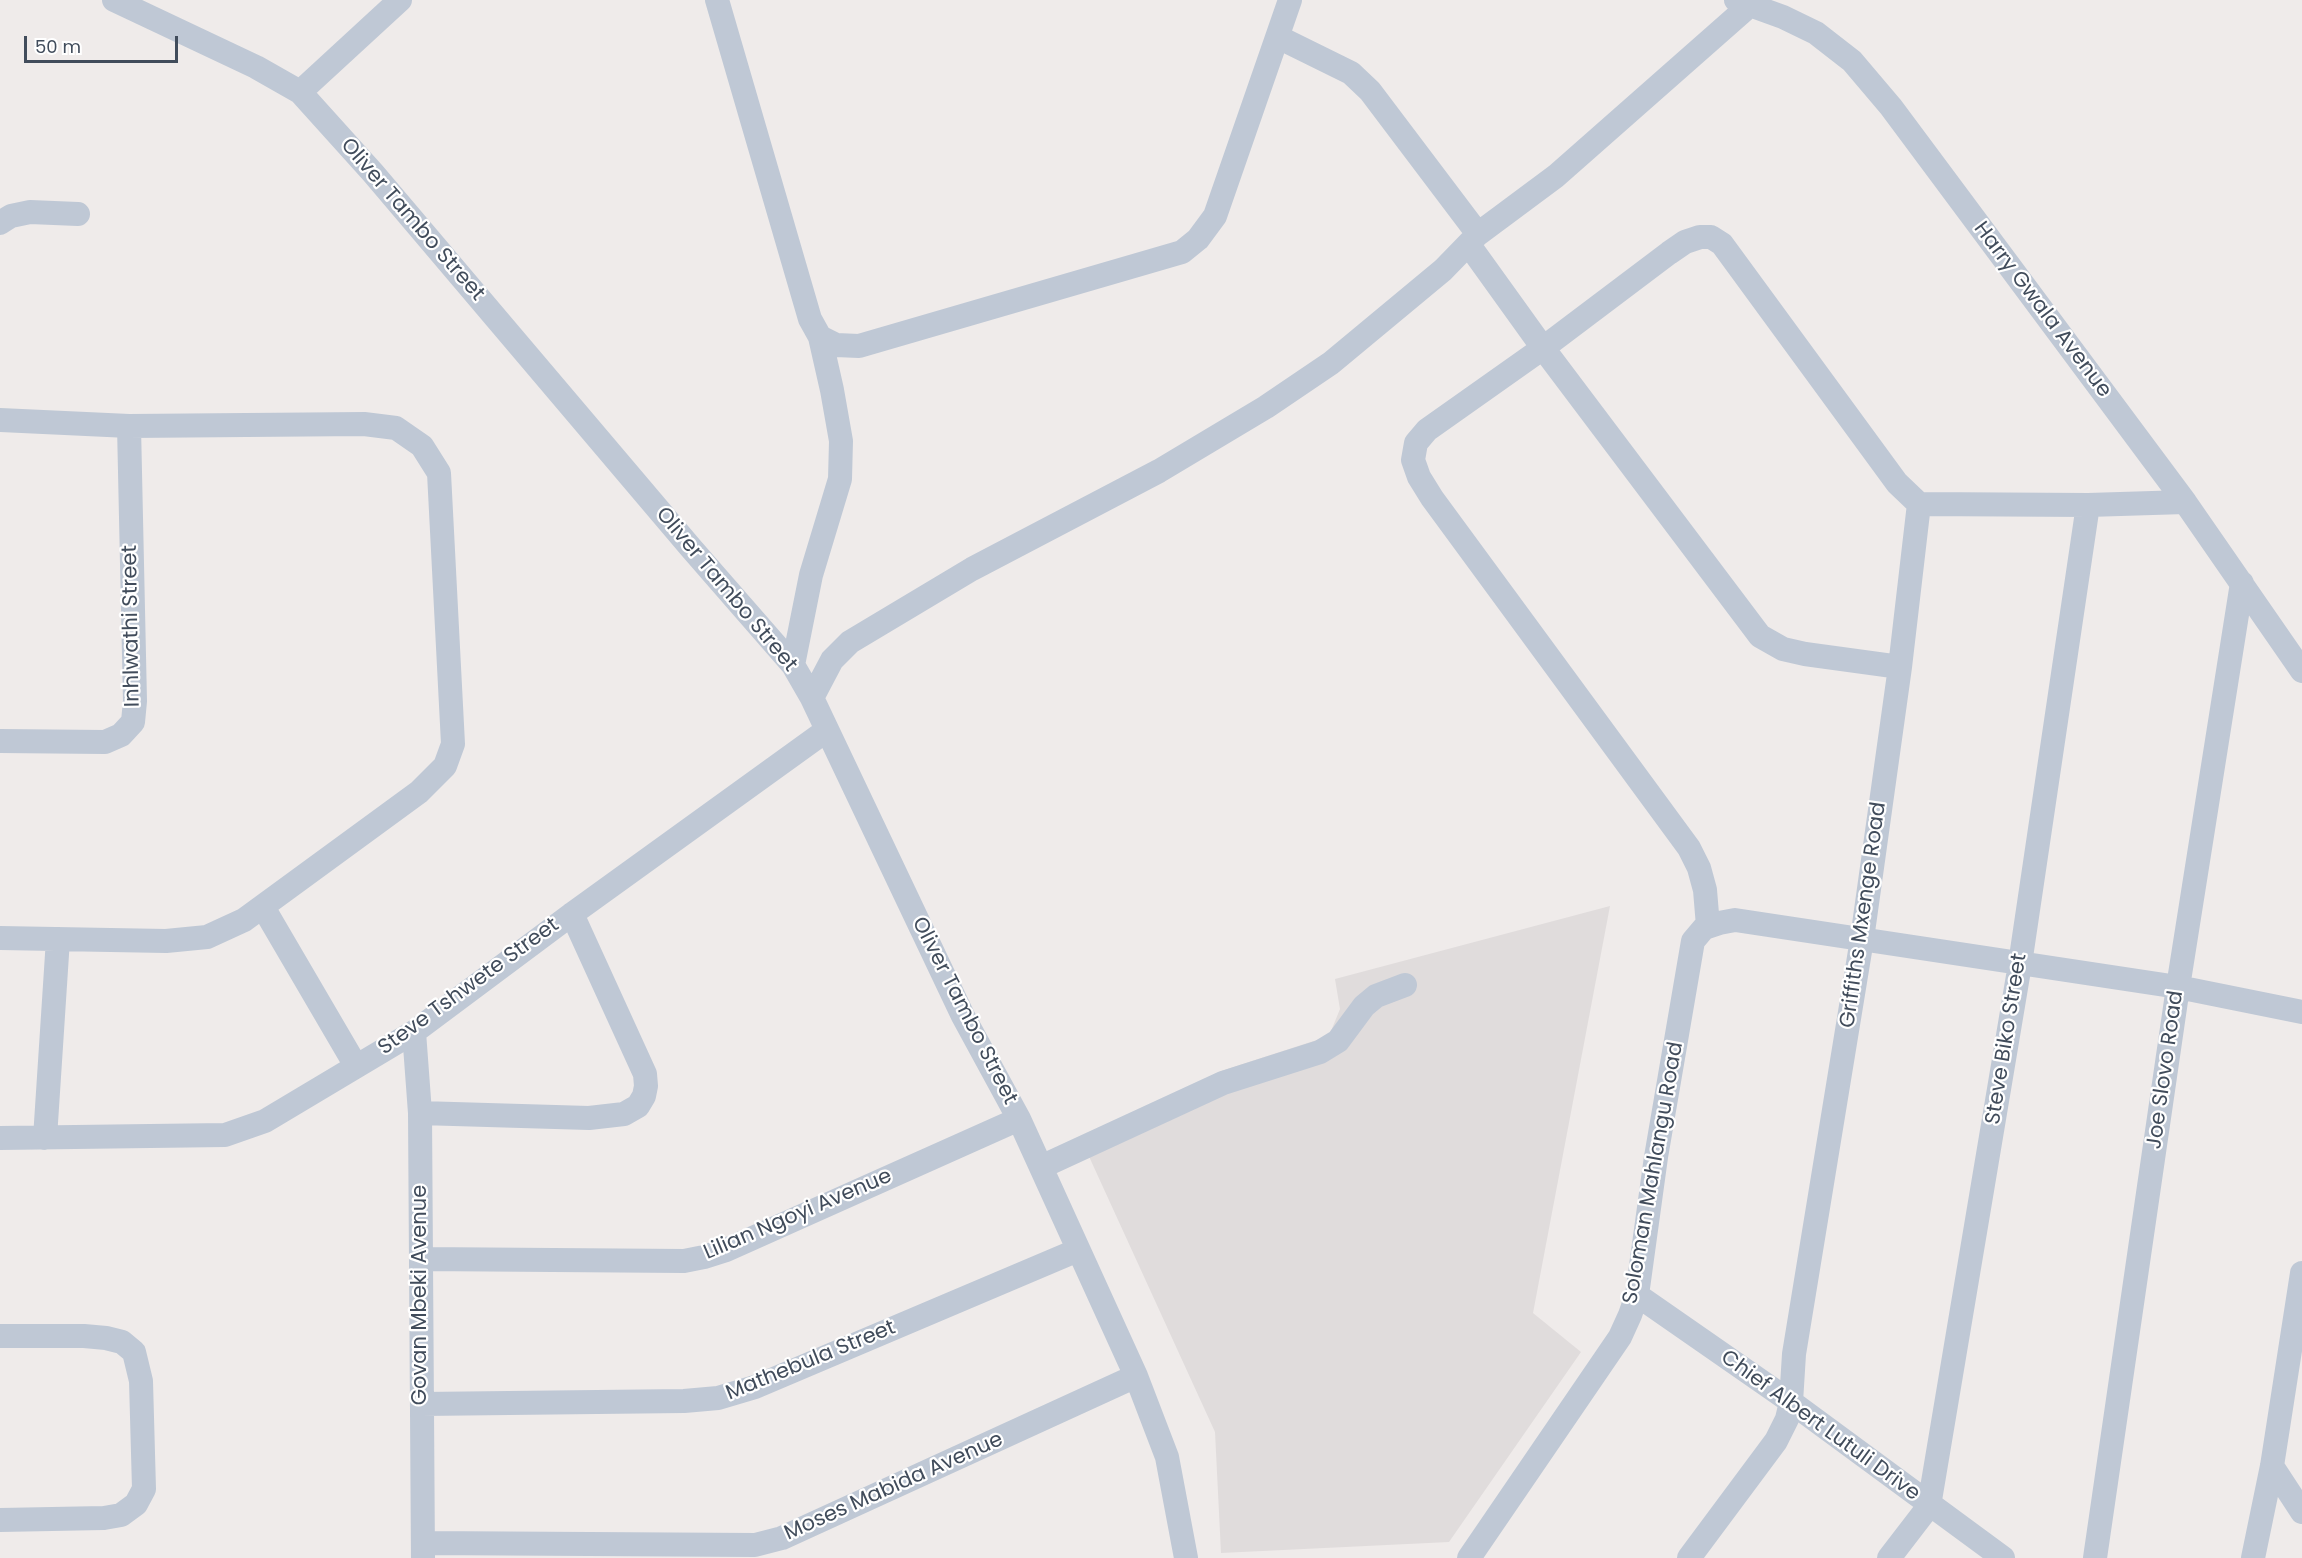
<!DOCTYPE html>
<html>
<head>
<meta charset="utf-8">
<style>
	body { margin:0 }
	#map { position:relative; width:2302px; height:1558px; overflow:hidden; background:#efebea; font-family:Poppins,sans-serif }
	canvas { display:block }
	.scale { position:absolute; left:24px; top:36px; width:154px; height:27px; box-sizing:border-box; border:3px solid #414c5b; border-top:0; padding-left:8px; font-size:18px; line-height:21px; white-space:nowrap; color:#414c5b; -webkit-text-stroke:4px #fff; paint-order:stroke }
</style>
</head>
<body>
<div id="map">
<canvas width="2302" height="1558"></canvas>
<div class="scale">50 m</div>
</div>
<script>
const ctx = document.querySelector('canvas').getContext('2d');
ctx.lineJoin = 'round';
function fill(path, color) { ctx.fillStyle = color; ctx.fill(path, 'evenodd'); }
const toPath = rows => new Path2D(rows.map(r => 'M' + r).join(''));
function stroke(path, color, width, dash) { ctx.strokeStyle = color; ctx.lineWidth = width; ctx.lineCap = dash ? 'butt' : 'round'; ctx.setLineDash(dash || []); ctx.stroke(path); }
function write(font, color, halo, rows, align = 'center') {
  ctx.font = font + ' Poppins,sans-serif'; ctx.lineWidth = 4.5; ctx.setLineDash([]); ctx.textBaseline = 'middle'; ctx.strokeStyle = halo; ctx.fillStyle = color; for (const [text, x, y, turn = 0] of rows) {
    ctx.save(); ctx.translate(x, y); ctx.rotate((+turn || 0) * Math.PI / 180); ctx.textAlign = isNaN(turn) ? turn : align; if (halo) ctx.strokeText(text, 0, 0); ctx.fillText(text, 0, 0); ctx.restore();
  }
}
const education = toPath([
	[1610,906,1533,1313,1581,1352,1449,1542,1221,1553,1215,1432,1081,1139,1221,1071,1329,1036,1340,1009,1335,979]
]);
const minor = toPath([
	[114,0,256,67,300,92,373,173,691,548,793,665,812,698,963,1016,1019,1119,1136,1376,1167,1457,1186,1558],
	[717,0,810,319,820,337,836,345,859,346,1182,252,1198,239,1215,216,1290,0],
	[1736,0,1783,17,1816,33,1852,61,1891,107,2185,502,2302,671],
	[1278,37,1351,73,1370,91,1478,234],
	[300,92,400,0],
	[0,223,11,216,30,212,78,214],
	[1469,245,1543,348,1760,636,1783,649,1805,654,1900,667],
	[0,420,129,426,364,424,396,428,422,446,439,473,453,744,445,766,419,792,244,920,207,937,166,941,0,938],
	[1919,504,2088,505,2185,502],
	[793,665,811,575,840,479,841,441,832,390,820,337],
	[812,698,832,660,850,642,972,569,1159,471,1266,407,1331,363,1443,270,1478,234,1556,176,1750,5],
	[0,741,105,742,121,735,133,722,135,701,129,426],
	[263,907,356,1066],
	[1708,926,1705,890,1699,868,1689,848,1432,498,1419,477,1413,460,1416,443,1427,430,1543,348,1669,253,1685,242,1700,237,1711,237,1722,244,1897,483,1919,504],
	[414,1032,420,1113,423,1558],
	[420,1113,589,1118,624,1114,638,1106,644,1096,646,1086,645,1074,572,914],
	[0,1138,225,1135,265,1121,414,1032,572,914,827,730],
	[45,1138,58,939],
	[1041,1167,1223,1083,1320,1052,1338,1041,1364,1006,1376,996,1405,985],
	[422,1259,684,1261,704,1257,726,1250,1019,1119],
	[1637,1295,1791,1402,2003,1558],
	[0,1336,84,1336,106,1338,122,1342,134,1352,141,1381,144,1489,136,1504,121,1515,104,1518,0,1520],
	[422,1404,684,1401,718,1398,755,1387,1078,1250],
	[2272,1466,2302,1512],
	[423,1543,755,1545,782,1538,1136,1376],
	[1469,1558,1620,1337,1630,1315,1637,1295,1656,1157,1693,941,1704,928,1719,923,1735,920,2178,987,2302,1012],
	[1689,1558,1776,1441,1787,1419,1791,1402,1794,1354,1862,939,1900,667,1919,504],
	[1889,1558,1929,1506,2020,964,2088,505],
	[2095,1558,2178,987,2242,583],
	[2253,1558,2272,1466,2302,1273]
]);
const streetNames = [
	["Oliver Tambo Street",412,220,49],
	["Harry Gwala Avenue",2042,310,53],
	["Oliver Tambo Street",726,590,50],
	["Inhlwathi Street",132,626,-91],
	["Griffiths Mxenge Road",1864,915,-82],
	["Steve Tshwete Street",469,987,-36],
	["Oliver Tambo Street",964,1011,63],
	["Steve Biko Street",2007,1039,-81],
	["Joe Slovo Road",2166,1070,-82],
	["Soloman Mahlangu Road",1654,1173,-80],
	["Lilian Ngoyi Avenue",798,1215,-23],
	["Govan Mbeki Avenue",421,1295,-90],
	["Mathebula Street",811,1361,-22],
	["Chief Albert Lutuli Drive",1820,1426,36],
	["Moses Mabida Avenue",894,1487,-24]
];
fill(education, '#e0dcdc');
stroke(minor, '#bfc8d5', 24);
write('21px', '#414c5b', '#fff', streetNames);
</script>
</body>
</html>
